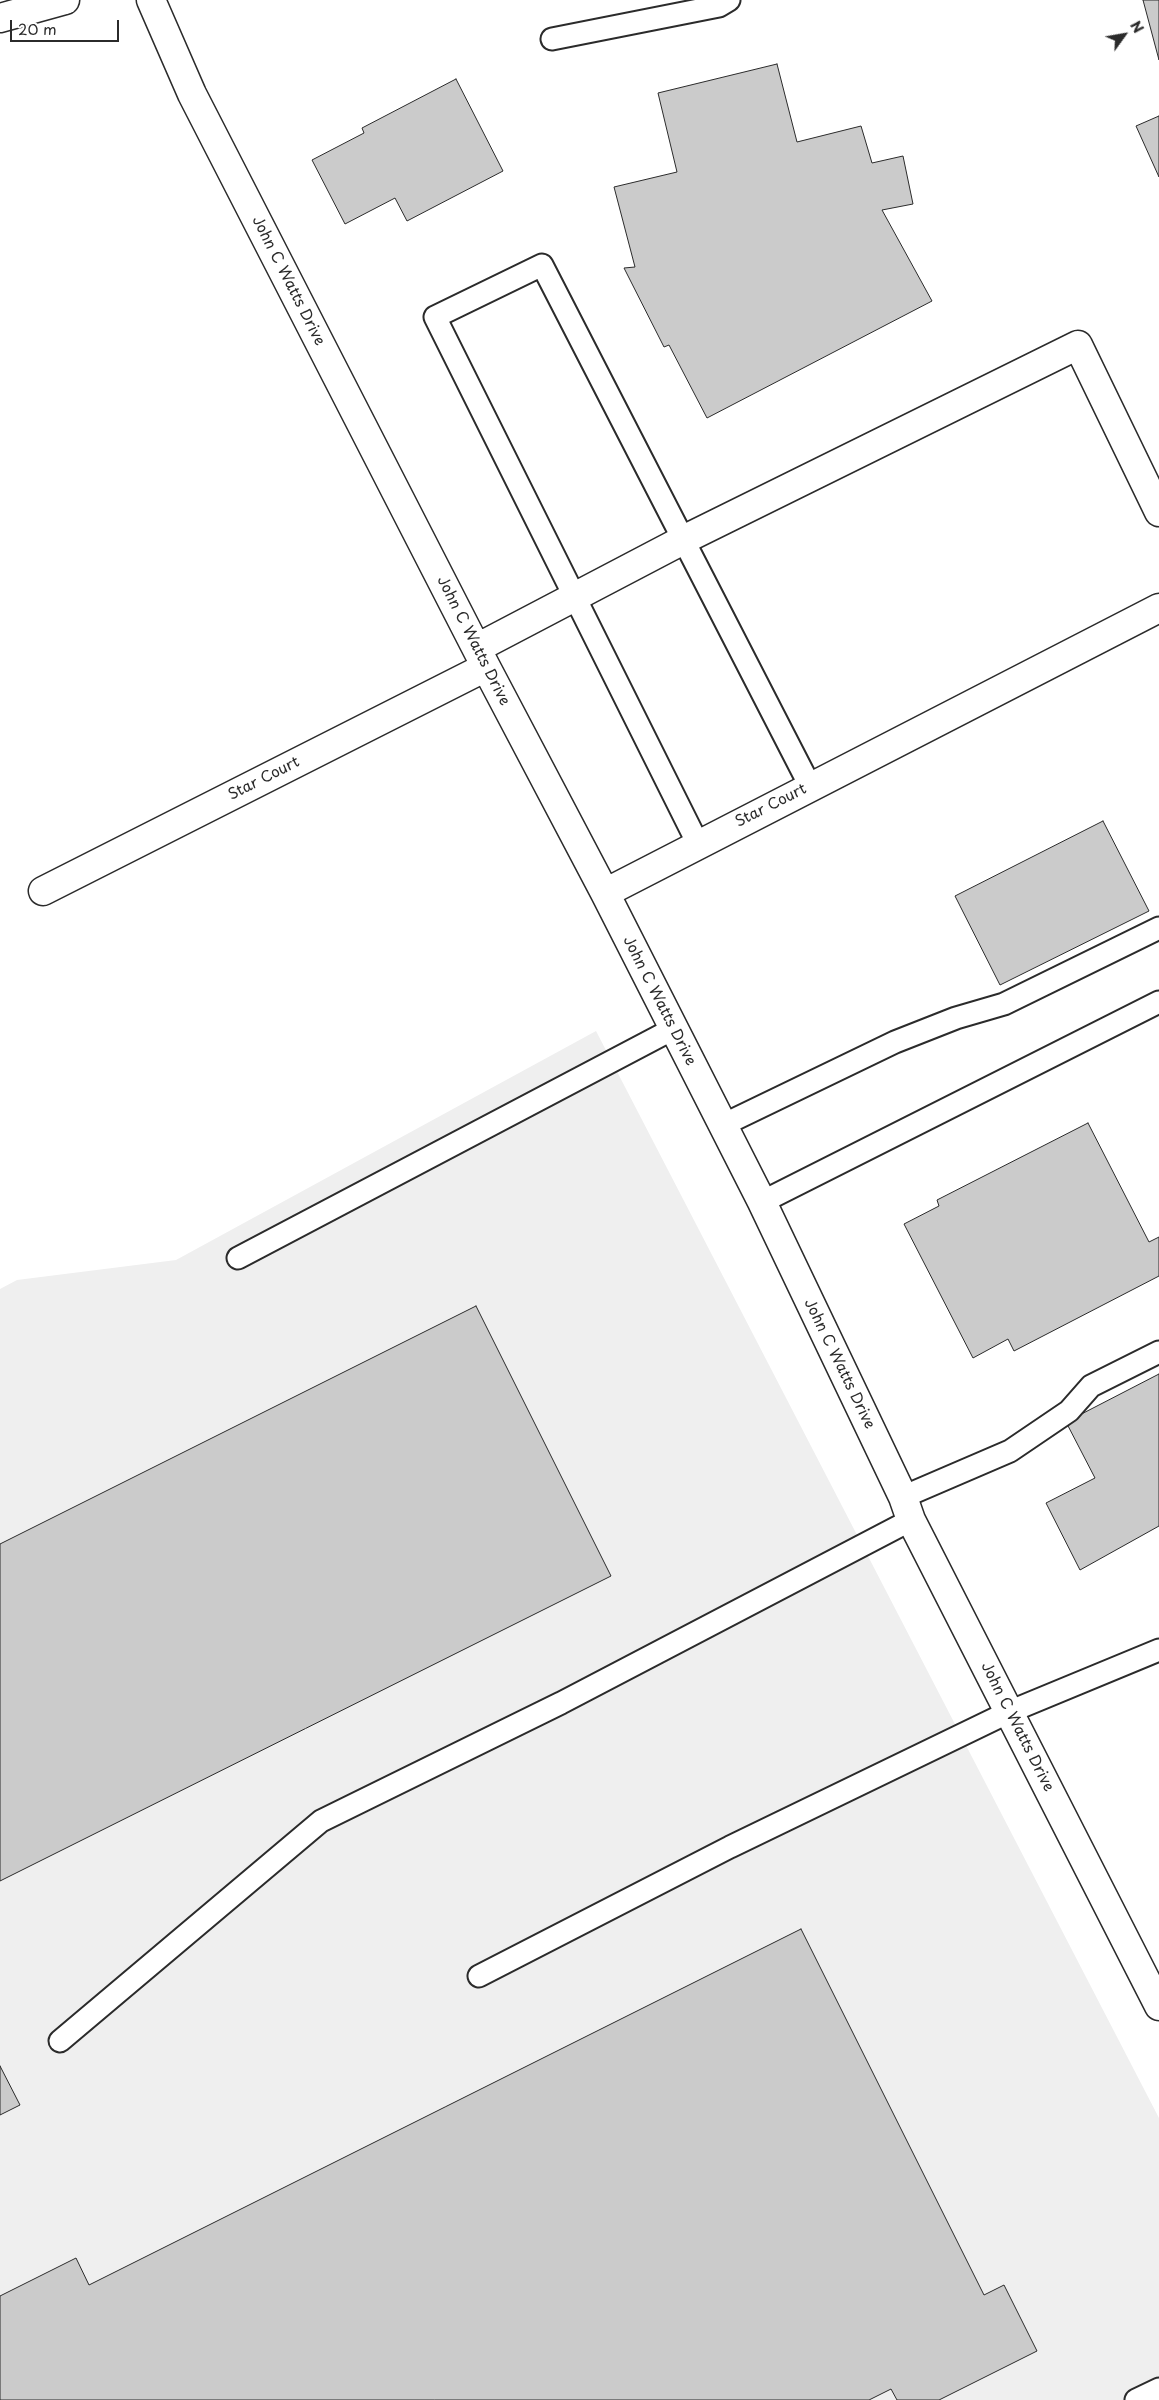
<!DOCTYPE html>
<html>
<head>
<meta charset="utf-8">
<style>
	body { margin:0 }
	#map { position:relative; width:1159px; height:2400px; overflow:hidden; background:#fff; font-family:"Playpen Sans",sans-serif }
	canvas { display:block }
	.north { position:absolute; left:1099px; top:10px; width:50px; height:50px; -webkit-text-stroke:4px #fff; paint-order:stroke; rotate:58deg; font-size:14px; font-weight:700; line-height:20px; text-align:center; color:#2b2b2b }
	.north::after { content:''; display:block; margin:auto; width:18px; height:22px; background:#2b2b2b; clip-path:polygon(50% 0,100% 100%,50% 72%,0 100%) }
	.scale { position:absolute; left:10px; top:20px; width:109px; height:22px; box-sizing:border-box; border:2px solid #2b2b2b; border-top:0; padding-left:6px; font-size:15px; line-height:18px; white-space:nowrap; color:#2b2b2b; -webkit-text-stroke:4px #fff; paint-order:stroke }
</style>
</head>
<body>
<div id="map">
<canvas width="1159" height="2400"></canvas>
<div class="north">N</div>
<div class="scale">20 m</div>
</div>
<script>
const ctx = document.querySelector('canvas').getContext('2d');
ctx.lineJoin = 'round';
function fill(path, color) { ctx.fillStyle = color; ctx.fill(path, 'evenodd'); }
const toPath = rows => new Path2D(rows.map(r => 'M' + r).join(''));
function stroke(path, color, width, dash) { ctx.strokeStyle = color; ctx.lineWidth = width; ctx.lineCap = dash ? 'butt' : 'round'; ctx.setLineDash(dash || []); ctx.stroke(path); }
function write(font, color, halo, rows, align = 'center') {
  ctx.font = font + ' "Playpen Sans",sans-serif'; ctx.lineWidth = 5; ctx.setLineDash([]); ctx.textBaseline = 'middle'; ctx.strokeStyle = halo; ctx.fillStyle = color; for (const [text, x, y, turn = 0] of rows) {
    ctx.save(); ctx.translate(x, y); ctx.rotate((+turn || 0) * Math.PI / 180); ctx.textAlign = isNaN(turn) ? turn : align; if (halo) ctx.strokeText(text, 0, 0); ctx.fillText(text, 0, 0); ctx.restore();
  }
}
const built = toPath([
	[596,1031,1159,2118,1159,2400,0,2400,0,1289,17,1280,176,1260]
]);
const building = toPath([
	[1143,0,1159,0,1159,60,1143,0],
	[777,64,797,142,861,126,872,163,903,156,913,204,882,210,932,301,707,418,669,345,664,347,624,268,635,267,614,187,677,172,658,93,777,64],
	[456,79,503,171,407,221,395,198,345,224,312,160,364,133,362,128,456,79],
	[1159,116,1159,177,1136,126,1159,116],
	[1103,821,1149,911,1000,985,955,896,1103,821],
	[1088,1123,1149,1242,1159,1237,1159,1276,1014,1351,1008,1339,973,1358,904,1224,939,1206,937,1200,1088,1123],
	[476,1306,611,1576,0,1881,0,1544,476,1306],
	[1159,1374,1159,1526,1080,1570,1046,1503,1095,1478,1066,1422,1159,1374],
	[801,1929,984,2295,1004,2285,1037,2351,939,2400,897,2400,891,2389,869,2400,0,2400,0,2296,76,2258,89,2285,801,1929],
	[0,2066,20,2105,0,2115,0,2066]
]);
const service = toPath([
	[552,39,719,6,729,0],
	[698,844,435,317,542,265,810,786],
	[723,1125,895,1042,956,1018,1004,1004,1159,928],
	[762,1202,1159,1002],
	[238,1258,673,1029],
	[903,1497,1010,1451,1069,1411,1091,1386,1159,1352],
	[479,1976,730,1847,1009,1712,1159,1650],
	[60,2041,321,1821,561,1703,911,1520],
	[1136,2400,1159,2389]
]);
const minor = toPath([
	[151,0,192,94,486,667,605,893,762,1202,903,1497,911,1520,1159,2006],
	[477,648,683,540,1078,345,1159,512],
	[43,891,486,667],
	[605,893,1159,608]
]);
const primary = toPath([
	[0,18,65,0]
]);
const streetNames = [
	["John C Watts Drive",288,281,63],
	["John C Watts Drive",473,641,63],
	["Star Court",264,779,-27],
	["Star Court",771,806,-27],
	["John C Watts Drive",659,1001,63],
	["John C Watts Drive",839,1364,64],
	["John C Watts Drive",1017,1727,63]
];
fill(built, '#efefef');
fill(building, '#cbcbcb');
stroke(building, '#2b2b2b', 1);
stroke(service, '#2b2b2b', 25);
stroke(minor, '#2b2b2b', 31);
stroke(primary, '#2b2b2b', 31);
stroke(service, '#fff', 21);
stroke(minor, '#fff', 28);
stroke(primary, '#fff', 28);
write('15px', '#2b2b2b', '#fff', streetNames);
</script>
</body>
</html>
